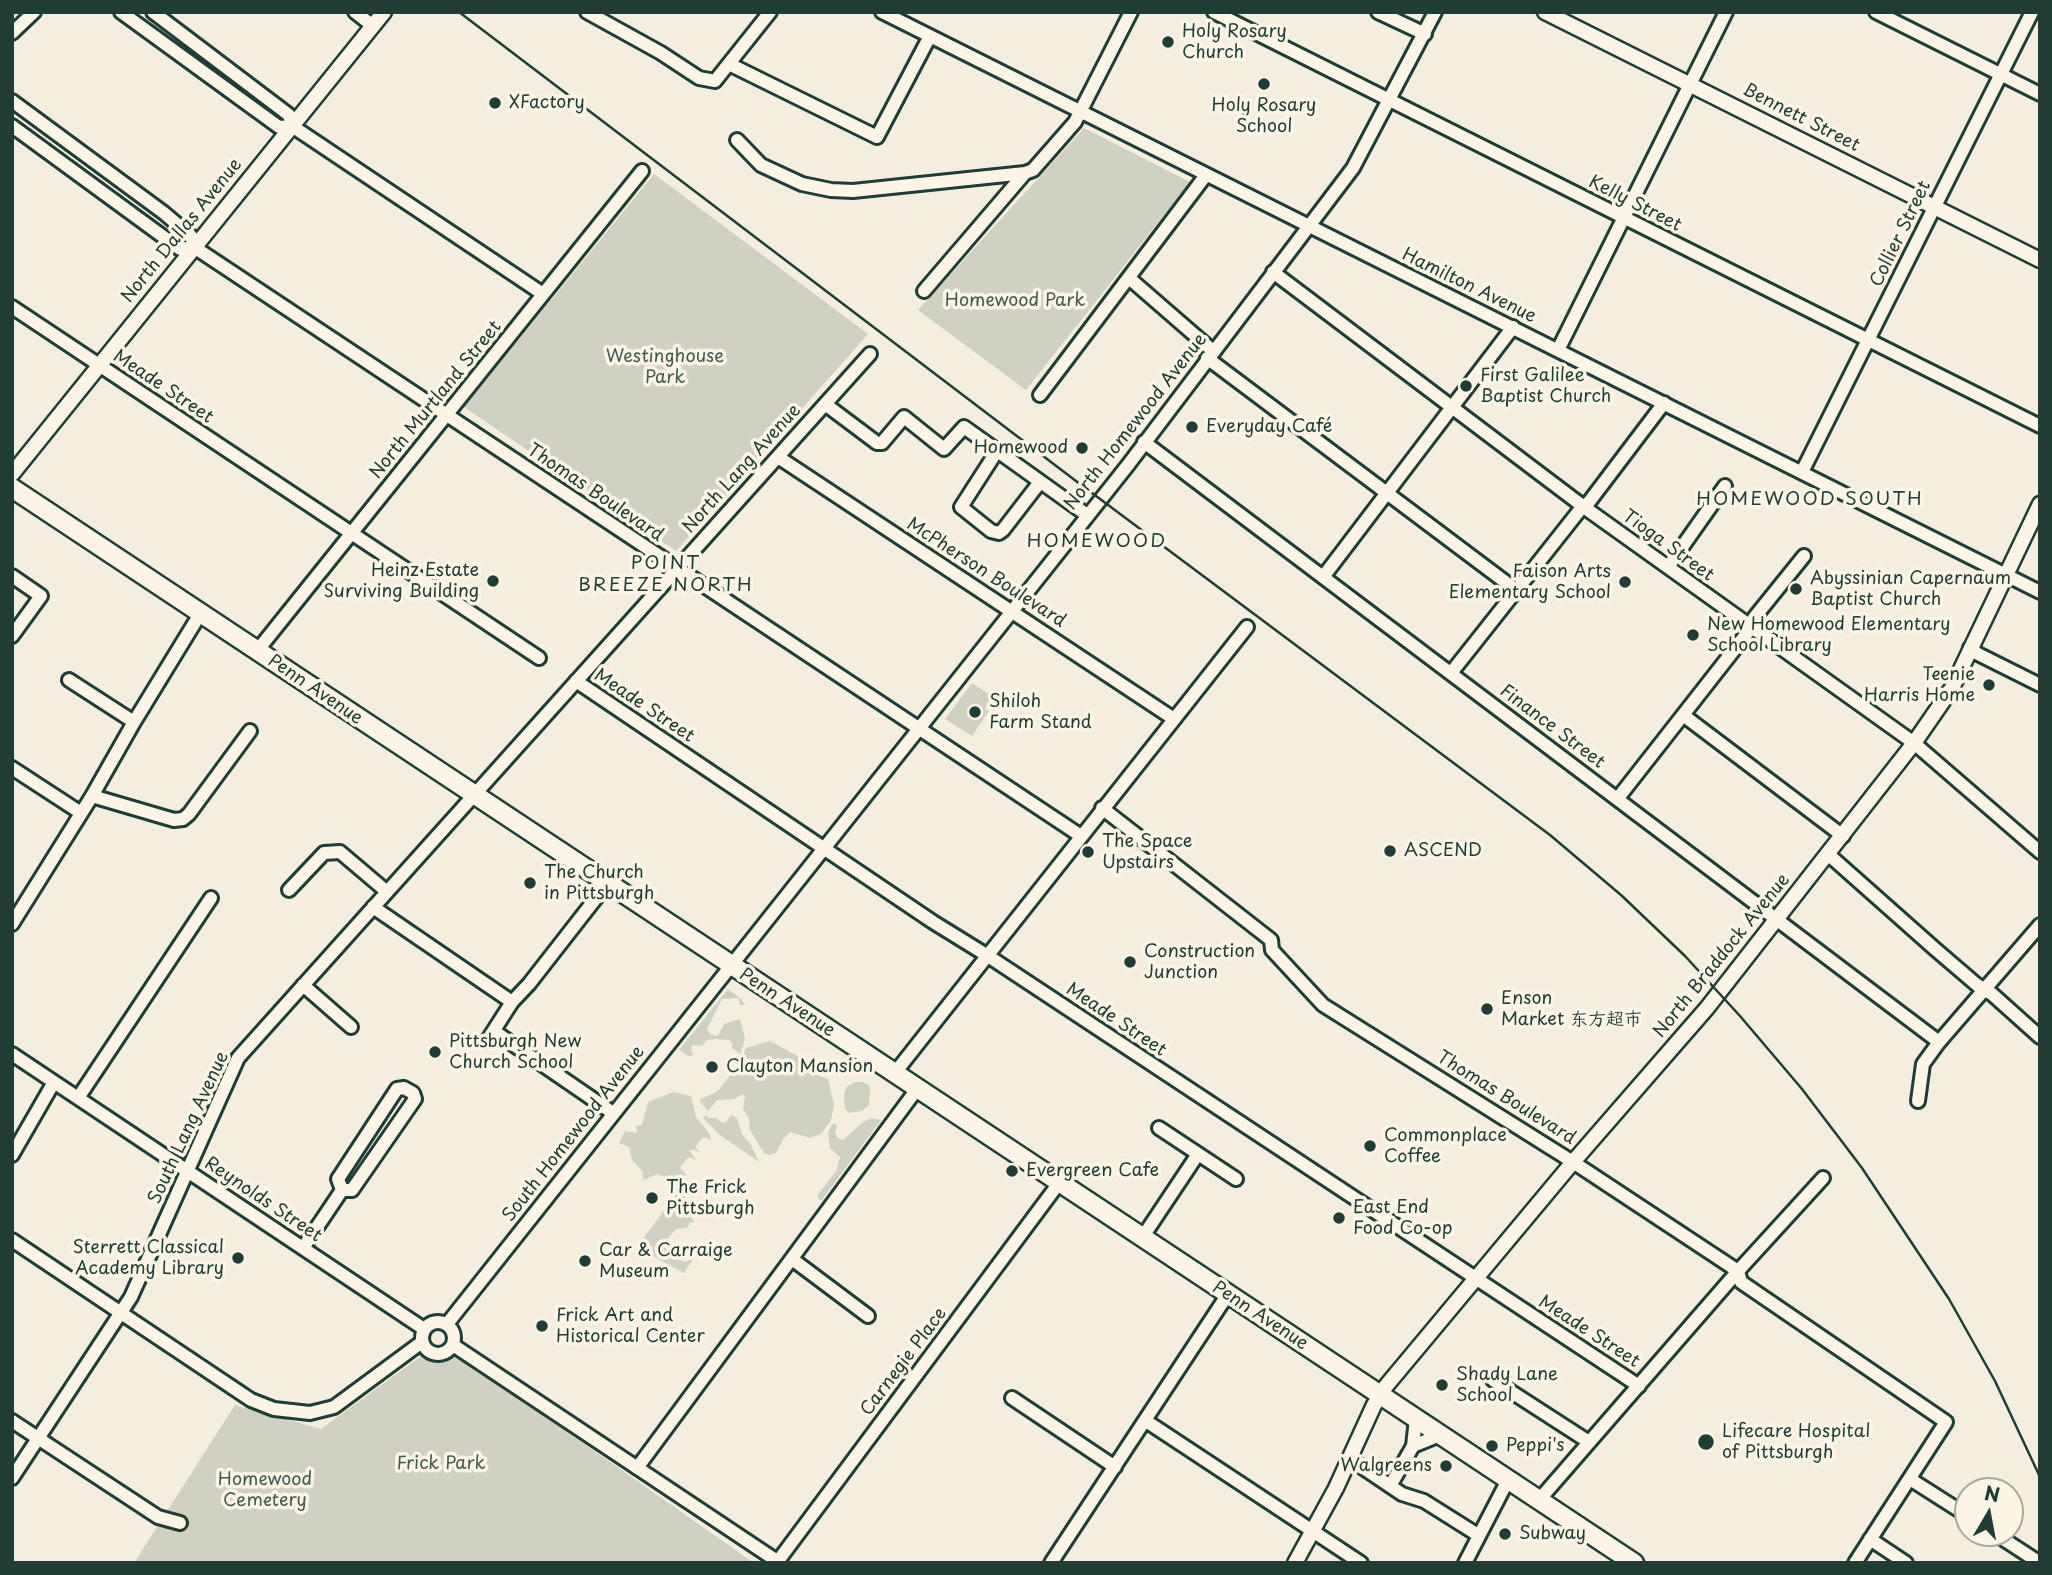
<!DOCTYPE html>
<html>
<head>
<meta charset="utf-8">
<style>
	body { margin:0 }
	#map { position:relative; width:2052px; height:1575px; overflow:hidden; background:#f3eede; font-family:"Playpen Sans",sans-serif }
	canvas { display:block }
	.frame { position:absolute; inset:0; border:14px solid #1f3d34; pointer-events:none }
	.north { position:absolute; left:1954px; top:1477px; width:70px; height:70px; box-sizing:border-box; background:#fcf5e5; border:2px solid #a4ab9e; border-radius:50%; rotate:10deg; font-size:19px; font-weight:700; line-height:28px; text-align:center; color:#1f3d34 }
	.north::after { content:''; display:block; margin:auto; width:24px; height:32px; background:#1f3d34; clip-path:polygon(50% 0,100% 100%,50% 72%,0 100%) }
</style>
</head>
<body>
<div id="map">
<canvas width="2052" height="1575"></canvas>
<div class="frame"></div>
<div class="north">N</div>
</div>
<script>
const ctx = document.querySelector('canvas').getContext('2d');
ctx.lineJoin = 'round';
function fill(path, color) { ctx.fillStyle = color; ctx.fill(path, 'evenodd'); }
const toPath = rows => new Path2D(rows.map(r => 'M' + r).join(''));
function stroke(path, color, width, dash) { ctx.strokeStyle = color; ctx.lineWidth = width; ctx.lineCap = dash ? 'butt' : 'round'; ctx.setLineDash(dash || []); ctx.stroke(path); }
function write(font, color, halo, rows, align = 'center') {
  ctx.font = font + ' "Playpen Sans","LXGW WenKai TC",sans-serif'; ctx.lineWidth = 7; ctx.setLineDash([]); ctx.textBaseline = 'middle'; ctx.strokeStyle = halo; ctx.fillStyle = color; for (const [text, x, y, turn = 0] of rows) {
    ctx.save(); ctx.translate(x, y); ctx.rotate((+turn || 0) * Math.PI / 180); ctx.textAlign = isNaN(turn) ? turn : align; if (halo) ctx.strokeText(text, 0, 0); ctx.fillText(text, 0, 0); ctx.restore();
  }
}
const green = toPath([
	[1084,128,1190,182,1026,390,918,310],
	[654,174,868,334,676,551,464,407],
	[972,683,993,697,985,709,989,711,972,736,945,719],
	[728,989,740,998,745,1005,740,1005,739,999,737,998,722,999,707,1029,711,1035,718,1036,724,1024,740,1019,745,1038,741,1052,740,1054,732,1048,732,1043,729,1040,715,1039,707,1040,702,1046,692,1045,691,1050,694,1055,688,1056,679,1050],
	[770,1041,810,1063,818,1075,828,1079,834,1105,831,1120,821,1134,810,1138,790,1132,784,1138,776,1153,768,1155,764,1153,749,1128,750,1121,743,1108,745,1097,743,1094,734,1099,717,1100,708,1111,699,1100,718,1091,740,1062,746,1048],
	[856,1082,863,1082,870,1086,869,1105,862,1111,849,1113,845,1109,844,1094,847,1086],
	[674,1092,691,1096,696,1117,709,1133,711,1140,704,1137,697,1144,696,1148,701,1153,695,1150,689,1150,696,1160,689,1157,685,1161,680,1168,686,1174,679,1183,658,1174,643,1180,643,1172,632,1160,629,1147,619,1143,625,1131,637,1133,636,1126,642,1125,648,1102],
	[706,1115,709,1118,716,1118,722,1123,726,1122,731,1115,737,1118,742,1134,751,1145,759,1162,720,1135,703,1118],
	[871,1118,881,1120,821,1201,817,1196,836,1171,840,1157,830,1148,828,1133,831,1126,834,1123,837,1126,835,1133,838,1138,843,1140,863,1122],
	[678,1192,685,1197,684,1203,694,1222,690,1223,687,1228,676,1229,664,1243,664,1247,683,1262,688,1261,701,1243,703,1244,684,1273,647,1253,642,1243,642,1240],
	[458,1355,754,1563,134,1563,235,1405,321,1429,421,1356,439,1359]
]);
const minor = toPath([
	[121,12,279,127,292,126],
	[153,12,289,115,292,126,543,294],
	[355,12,373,26],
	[587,12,661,53,699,78,715,81,770,12],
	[882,12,2040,592],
	[1214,12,2040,426],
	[1378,12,1425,34],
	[1876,12,2040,94],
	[12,33,34,12],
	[729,64,877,137,930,36],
	[12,101,164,213,191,236,194,247,1081,836],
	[12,126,180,249,194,247],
	[737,140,761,165,802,184,831,190,853,191,1025,173],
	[1273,272,1588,510,1914,743,2040,852],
	[1129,278,1213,351],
	[924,291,1025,173,1033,170,1075,122,1131,12],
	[12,307,539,658],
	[1558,350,1726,12],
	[1207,358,1516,590],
	[1040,395,1206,175],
	[825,404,877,443,882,443,904,417,944,449,964,427,1087,515],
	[1144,442,1939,1042],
	[997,451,961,507,991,531,999,533,1003,530,1040,482],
	[778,457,1174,719],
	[1802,472,2032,12],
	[1668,567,1725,486],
	[12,576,41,596,12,636],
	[1323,577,1513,327],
	[1970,648,1978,654,2040,685],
	[257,651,642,171],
	[1451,673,1579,511,1589,502,1664,403],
	[69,680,134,722],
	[576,681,933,922,988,956,1639,1386],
	[1683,715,1843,836],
	[12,768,81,813],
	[92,796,174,820,183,819,189,814,250,731],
	[1618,798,1748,632,1754,618,1804,556],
	[1102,808,1271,940,1272,950,1323,1005,1573,1162,1738,1271,1741,1282,1946,1422,1855,1563],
	[1829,855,1935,949,1977,985,1992,994,2040,1037],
	[289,890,324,853,340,852,386,891],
	[373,907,512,1002],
	[12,924,92,796,134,722,200,614],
	[303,985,351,1027],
	[498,1034,613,1113],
	[487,1041,512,1002,529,984,607,884],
	[12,1054,424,1329],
	[894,1074,1247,627],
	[78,1098,211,898],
	[1918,1101,1923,1064,1939,1042,2040,925],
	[1159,1128,1236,1179],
	[12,1155,54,1082],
	[1142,1238,1198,1154],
	[12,1240,251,1400,274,1409,310,1413,334,1407,422,1342],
	[303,1248,342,1190,352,1190,415,1099,413,1093,404,1088,397,1089,338,1179,342,1190],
	[792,1259,868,1316],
	'422 1338a16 16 0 1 1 32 0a16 16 0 1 1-32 0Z',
	[447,1324,1128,465,1353,168,1435,12],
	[453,1345,780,1563],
	[1493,1380,1589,1442],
	[1012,1398,1115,1467],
	[12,1421,158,1517,180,1523],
	[1146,1421,1361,1563],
	[1413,1446,1440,1435],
	[1350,1459,1402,1494,1424,1501,1478,1535],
	[637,1468,917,1089],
	[12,1478,131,1297,238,1058,870,354],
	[1910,1479,1968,1516],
	[1390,1486,1413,1446,1416,1419],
	[1539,1500,1738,1271,1823,1178],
	[1994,1533,2040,1563],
	[1870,1539,1906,1563],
	[778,1561,1059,1183],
	[1051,1563,1228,1294],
	[1465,1563,1508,1480]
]);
const major = toPath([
	[1545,12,2040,260],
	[12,474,384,12],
	[1295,1563,1336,1488,1374,1405,1386,1386,1573,1162,1707,1008,1914,743,1952,688,2040,504]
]);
const highway = toPath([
	[12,488,1634,1563]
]);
const rail = toPath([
	[459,12,1076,481,1550,835,1621,895,1685,956,1740,1016,1802,1089,1862,1168,1949,1299,1995,1381,2040,1477]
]);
const markers = [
	[1168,42,7,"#1f3d34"],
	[1264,84,7,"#1f3d34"],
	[495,103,7,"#1f3d34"],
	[1466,386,7,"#1f3d34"],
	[1192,427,7,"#1f3d34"],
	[1082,448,7,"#1f3d34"],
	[493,581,7,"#1f3d34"],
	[1625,582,7,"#1f3d34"],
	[1796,589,7,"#1f3d34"],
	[1693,635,7,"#1f3d34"],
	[1989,685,7,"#1f3d34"],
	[975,712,7,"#1f3d34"],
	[1390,851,7,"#1f3d34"],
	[1088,852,7,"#1f3d34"],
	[530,883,7,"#1f3d34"],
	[1130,962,7,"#1f3d34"],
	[1487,1009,7,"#1f3d34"],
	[435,1052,7,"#1f3d34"],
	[712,1067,7,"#1f3d34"],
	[1370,1146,7,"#1f3d34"],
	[1012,1171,7,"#1f3d34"],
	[652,1198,7,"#1f3d34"],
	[1339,1218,7,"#1f3d34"],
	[238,1258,7,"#1f3d34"],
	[585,1261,7,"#1f3d34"],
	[542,1326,7,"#1f3d34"],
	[1442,1385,7,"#1f3d34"],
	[1706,1442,9,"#1f3d34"],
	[1492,1446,7,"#1f3d34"],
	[1446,1466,7,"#1f3d34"],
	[1505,1534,7,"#1f3d34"]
];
const poiNames = [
	["Holy Rosary",1182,32],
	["Church",1182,53],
	["XFactory",509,103],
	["Holy Rosary",1264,106,"center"],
	["School",1264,127,"center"],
	["First Galilee",1480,376],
	["Baptist Church",1480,397],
	["Everyday Café",1206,427],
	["Homewood",1068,448,"right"],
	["Heinz Estate",479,571,"right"],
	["Surviving Building",479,592,"right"],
	["Faison Arts",1611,572,"right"],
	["Elementary School",1611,593,"right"],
	["Abyssinian Capernaum",1810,579],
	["Baptist Church",1810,600],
	["New Homewood Elementary",1707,625],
	["School Library",1707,646],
	["Teenie",1975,675,"right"],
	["Harris Home",1975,696,"right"],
	["Shiloh",989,702],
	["Farm Stand",989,723],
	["The Space",1102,842],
	["Upstairs",1102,863],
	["ASCEND",1404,851],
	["The Church",544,873],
	["in Pittsburgh",544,894],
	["Construction",1144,952],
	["Junction",1144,973],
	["Enson",1501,999],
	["Market 东方超市",1501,1020],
	["Pittsburgh New",449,1042],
	["Church School",449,1063],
	["Clayton Mansion",726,1067],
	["Commonplace",1384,1136],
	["Coffee",1384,1157],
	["Evergreen Cafe",1026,1171],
	["The Frick",666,1188],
	["Pittsburgh",666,1209],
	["East End",1353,1208],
	["Food Co-op",1353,1229],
	["Sterrett Classical",224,1248,"right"],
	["Academy Library",224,1269,"right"],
	["Car & Carraige",599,1251],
	["Museum",599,1272],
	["Frick Art and",556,1316],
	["Historical Center",556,1337],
	["Shady Lane",1456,1375],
	["School",1456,1396],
	["Lifecare Hospital",1722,1432],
	["of Pittsburgh",1722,1453],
	["Peppi's",1506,1446],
	["Walgreens",1432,1466,"right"],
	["Subway",1519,1534]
];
const streetNames = [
	["Bennett Street",1801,118,27],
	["Kelly Street",1635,204,27],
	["North Dallas Avenue",182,231,-51],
	["Collier Street",1901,234,-64],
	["Hamilton Avenue",1469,286,26],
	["Meade Street",163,387,34],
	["North Murtland Street",436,400,-51],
	["North Homewood Avenue",1136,422,-52],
	["North Lang Avenue",742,469,-48],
	["Thomas Boulevard",595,493,34],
	["Tioga Street",1668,546,36],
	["McPherson Boulevard",986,573,33],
	["Penn Avenue",315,690,34],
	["Meade Street",644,706,34],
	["Finance Street",1552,727,37],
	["North Braddock Avenue",1722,956,-51],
	["Penn Avenue",787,1003,33],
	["Meade Street",1116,1020,34],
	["Thomas Boulevard",1506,1098,32],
	["South Lang Avenue",189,1128,-65],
	["South Homewood Avenue",574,1134,-52],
	["Reynolds Street",263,1200,34],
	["Penn Avenue",1260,1316,33],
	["Meade Street",1589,1332,33],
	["Carnegie Place",904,1362,-53]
];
const parkNames = [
	["Homewood Park",1015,301],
	["Westinghouse",665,357],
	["Park",665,378],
	["Frick Park",441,1464],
	["Homewood",265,1480],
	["Cemetery",265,1501]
];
const neighbourhoodNames = [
	["HOMEWOOD SOUTH",1810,500],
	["HOMEWOOD",1097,542],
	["POINT",666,564],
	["BREEZE NORTH",666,586]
];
fill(green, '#d0d1c2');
stroke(minor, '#1f3d34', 18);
stroke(major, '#1f3d34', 19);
stroke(highway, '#1f3d34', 23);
stroke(minor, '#fcf5e5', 12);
stroke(major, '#fcf5e5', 14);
stroke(highway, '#fcf5e5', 18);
stroke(rail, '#1f3d34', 2.5);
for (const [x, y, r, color] of markers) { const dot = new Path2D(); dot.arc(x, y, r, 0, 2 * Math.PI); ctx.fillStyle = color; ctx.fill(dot); stroke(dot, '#fcf5e5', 2.5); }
write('18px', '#1f3d34', '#fcf5e5', poiNames, 'left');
write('18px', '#1f3d34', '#fcf5e5', streetNames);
write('18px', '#425b50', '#fcf5e5', parkNames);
ctx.letterSpacing = '2px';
write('19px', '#1f3d34', '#fcf5e5', neighbourhoodNames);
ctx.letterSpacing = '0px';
</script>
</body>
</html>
